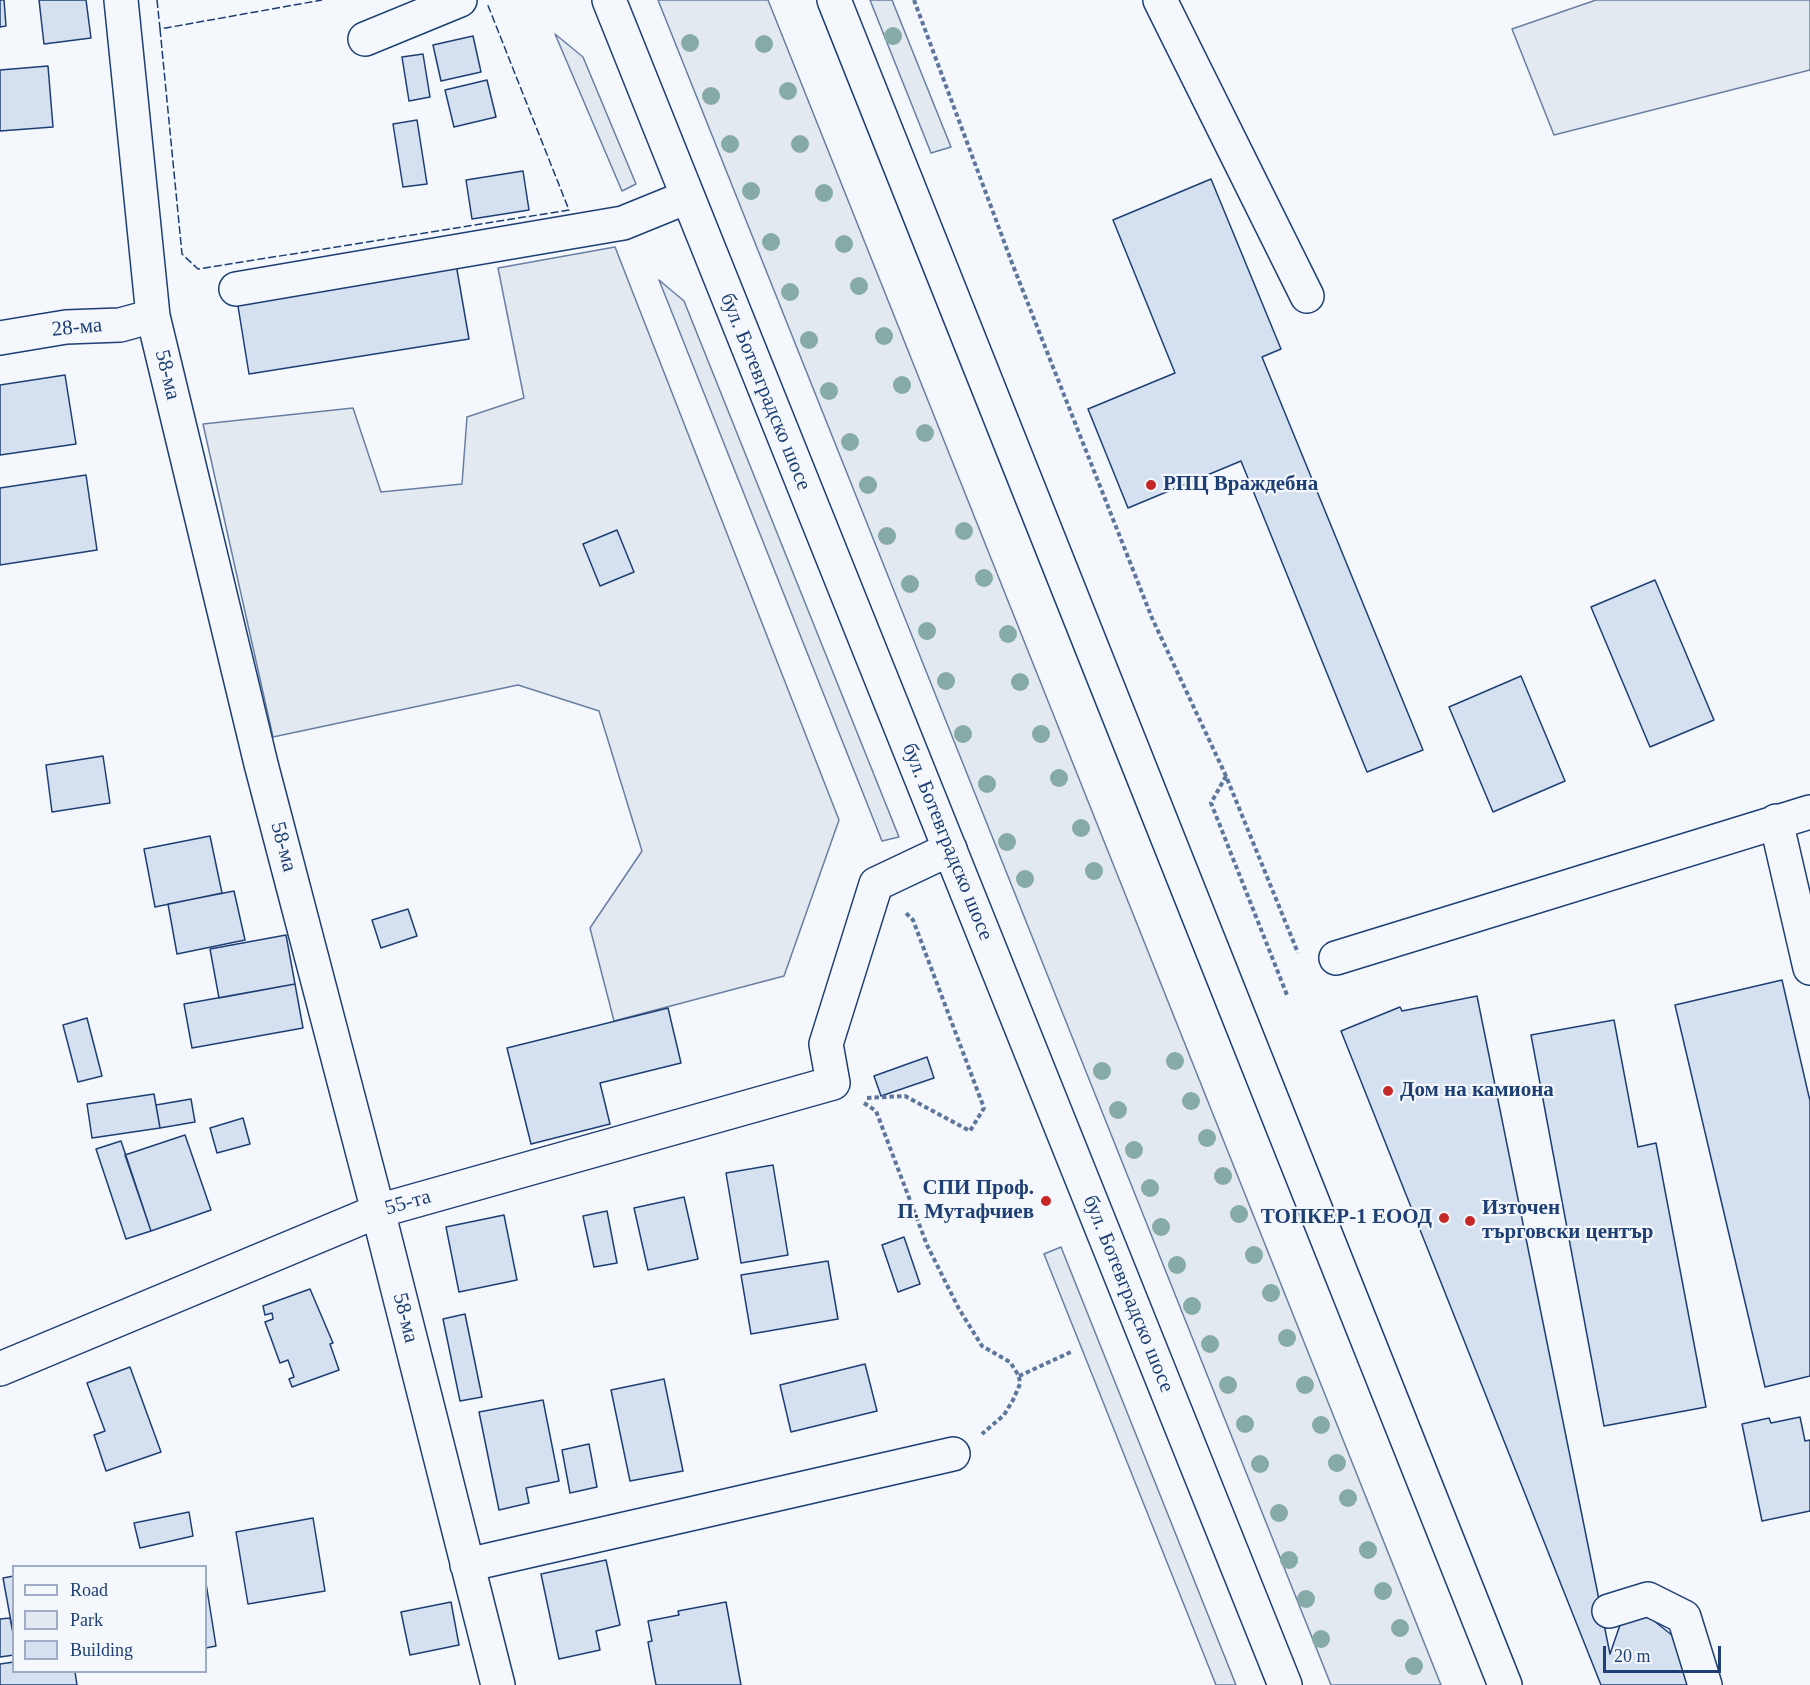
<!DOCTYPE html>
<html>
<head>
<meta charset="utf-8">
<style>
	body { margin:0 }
	#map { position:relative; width:1810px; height:1685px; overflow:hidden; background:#f4f7fb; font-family:Georgia,serif }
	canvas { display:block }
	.legend { position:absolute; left:12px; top:1565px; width:195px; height:108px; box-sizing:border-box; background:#f4f7fb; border:2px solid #9eadc5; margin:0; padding:8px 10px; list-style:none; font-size:18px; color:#1d3f73 }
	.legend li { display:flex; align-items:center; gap:12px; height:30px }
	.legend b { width:30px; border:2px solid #9eadc5 }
	.scale { position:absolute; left:1603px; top:1646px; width:118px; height:27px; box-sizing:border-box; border:3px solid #1d3f73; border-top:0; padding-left:8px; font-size:18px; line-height:21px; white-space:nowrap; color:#1d3f73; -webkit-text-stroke:4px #f4f7fb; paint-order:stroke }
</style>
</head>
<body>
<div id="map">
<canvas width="1810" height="1685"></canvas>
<ul class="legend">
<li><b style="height:8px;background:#f4f7fb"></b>Road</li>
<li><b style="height:16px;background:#e3e9f0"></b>Park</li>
<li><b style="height:16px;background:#d5e0f0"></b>Building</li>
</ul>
<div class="scale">20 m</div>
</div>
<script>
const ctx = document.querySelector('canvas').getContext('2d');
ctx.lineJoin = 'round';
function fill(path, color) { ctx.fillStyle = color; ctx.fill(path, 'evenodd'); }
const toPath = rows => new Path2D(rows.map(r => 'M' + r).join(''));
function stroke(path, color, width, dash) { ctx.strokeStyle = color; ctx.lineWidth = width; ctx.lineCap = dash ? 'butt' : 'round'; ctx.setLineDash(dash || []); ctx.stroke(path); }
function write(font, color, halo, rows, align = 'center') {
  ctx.font = font + ' Georgia,serif'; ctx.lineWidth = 4.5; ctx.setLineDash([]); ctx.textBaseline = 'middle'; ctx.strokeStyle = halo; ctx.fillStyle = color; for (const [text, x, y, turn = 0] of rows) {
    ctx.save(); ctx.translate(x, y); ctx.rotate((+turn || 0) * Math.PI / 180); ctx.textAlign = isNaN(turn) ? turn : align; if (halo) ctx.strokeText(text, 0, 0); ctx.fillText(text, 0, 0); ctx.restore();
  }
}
const green = toPath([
	[658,0,768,0,1441,1685,1331,1685,658,0],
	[870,0,892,0,951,147,931,153,870,0],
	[1596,0,1810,0,1810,70,1554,135,1512,29,1596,0],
	[555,34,583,57,636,184,622,191,555,34],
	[615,247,839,820,784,976,614,1021,590,928,642,851,599,711,518,685,273,737,203,424,353,408,381,492,462,484,467,417,524,398,498,268,615,247],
	[659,280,684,301,899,837,882,841,659,280],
	[1061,1247,1236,1685,1216,1685,1044,1254,1061,1247]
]);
const building = toPath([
	[0,0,4,0,6,26,0,27,0,0],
	[39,0,86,0,91,38,44,44,39,0],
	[473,36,481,72,441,81,433,45,473,36],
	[423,54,430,97,409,101,402,57,423,54],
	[48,66,53,127,0,131,0,70,48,66],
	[487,80,496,117,454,127,445,90,487,80],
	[417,120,427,184,403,187,393,124,417,120],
	[523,171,529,210,472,219,466,180,523,171],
	[1211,179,1281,349,1262,357,1423,750,1367,772,1241,461,1128,508,1088,409,1175,373,1113,220,1211,179],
	[456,264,469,339,249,374,237,300,456,264],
	[65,375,76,444,0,455,0,385,65,375],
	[86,475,97,550,0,565,0,488,86,475],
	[617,530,634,572,600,586,583,544,617,530],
	[1655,580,1714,720,1650,747,1591,607,1655,580],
	[1521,676,1565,781,1493,812,1449,707,1521,676],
	[103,756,110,803,52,812,46,765,103,756],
	[210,836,222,893,155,907,144,849,210,836],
	[234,891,245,940,177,954,168,904,234,891],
	[408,909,417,936,381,948,372,920,408,909],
	[286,935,295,984,219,998,210,949,286,935],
	[1782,980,1810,1101,1810,1376,1765,1387,1675,1005,1782,980],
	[295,984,303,1028,192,1048,184,1004,295,984],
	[1477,996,1610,1654,1621,1622,1643,1612,1673,1636,1699,1685,1601,1685,1341,1031,1400,1007,1402,1011,1477,996],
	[668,1008,681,1063,600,1083,610,1124,531,1144,507,1048,668,1008],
	[87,1018,102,1076,78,1082,63,1025,87,1018],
	[1614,1020,1638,1147,1656,1143,1706,1407,1604,1426,1531,1035,1614,1020],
	[927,1057,934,1078,881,1096,874,1076,927,1057],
	[154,1094,160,1128,92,1138,87,1104,154,1094],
	[191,1099,195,1122,160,1128,156,1105,191,1099],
	[243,1118,250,1144,217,1153,210,1128,243,1118],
	[185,1135,211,1210,151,1231,125,1155,185,1135],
	[121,1141,151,1231,126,1239,96,1149,121,1141],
	[773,1165,788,1255,741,1263,726,1173,773,1165],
	[684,1197,698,1259,648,1270,634,1208,684,1197],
	[607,1211,617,1263,594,1267,583,1216,607,1211],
	[504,1215,517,1280,459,1292,446,1227,504,1215],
	[904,1237,920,1284,898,1292,882,1245,904,1237],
	[828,1261,838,1319,751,1334,741,1275,828,1261],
	[310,1289,333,1343,330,1344,339,1370,292,1387,289,1379,294,1377,288,1360,280,1363,265,1322,273,1319,272,1313,265,1315,263,1306,310,1289],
	[465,1314,482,1397,460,1401,443,1319,465,1314],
	[865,1364,877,1411,791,1432,780,1385,865,1364],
	[130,1367,161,1452,106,1471,94,1435,105,1431,87,1383,130,1367],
	[664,1379,683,1471,630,1481,611,1390,664,1379],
	[543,1400,559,1481,526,1488,529,1503,499,1510,479,1412,543,1400],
	[1800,1417,1805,1441,1810,1440,1810,1511,1762,1521,1742,1424,1769,1418,1771,1423,1800,1417],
	[589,1444,597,1487,570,1493,562,1450,589,1444],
	[189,1512,193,1536,140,1548,134,1523,189,1512],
	[313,1518,325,1591,248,1604,236,1532,313,1518],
	[606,1560,620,1625,596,1631,600,1650,559,1659,541,1574,606,1560],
	[14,1576,14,1638,3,1578,14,1576],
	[206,1583,216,1646,206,1648,206,1583],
	[451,1602,459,1645,410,1655,401,1612,451,1602],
	[726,1602,741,1685,656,1685,648,1642,652,1641,648,1621,679,1615,678,1611,726,1602],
	[10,1618,14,1638,14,1655,0,1657,0,1619,10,1618],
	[14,1662,14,1672,75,1672,77,1685,0,1685,0,1664,14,1662]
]);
const path = toPath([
	[914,0,1012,263,1152,618,1226,776,1298,953],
	[1226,776,1211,803,1287,995],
	[867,1098,905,1096,970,1131,984,1108,913,920,906,913],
	[864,1103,876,1111,927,1245,959,1309,982,1346,1010,1362,1019,1376,1020,1384,1013,1400,1004,1415,982,1434],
	[1019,1376,1073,1351]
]);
const minor = toPath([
	[121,0,153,316,261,764,378,1211,498,1685],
	[1160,0,1307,296],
	[365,39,460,0],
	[236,289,623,223,687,197],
	[0,338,66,327,120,325,153,316],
	[1776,821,1810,968],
	[1336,958,1810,812],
	[0,1369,378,1211,833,1083,826,1044,876,884,950,849],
	[467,1565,953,1454],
	[1609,1611,1648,1599,1684,1617,1705,1685]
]);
const major = toPath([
	[609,0,1285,1685],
	[834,0,1505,1685]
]);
const fence = toPath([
	[157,0,160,29,322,0],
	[160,29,182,254,198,269,569,210,487,3]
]);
const trees = [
	[893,36],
	[690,43],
	[764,44],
	[788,91],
	[711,96],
	[730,144],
	[800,144],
	[751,191],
	[824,193],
	[771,242],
	[844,244],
	[859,286],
	[790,292],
	[884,336],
	[809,340],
	[902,385],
	[829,391],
	[925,433],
	[850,442],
	[868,485],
	[964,531],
	[887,536],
	[984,578],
	[910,584],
	[927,631],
	[1008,634],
	[946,681],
	[1020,682],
	[963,734],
	[1041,734],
	[1059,778],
	[987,784],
	[1081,828],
	[1007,842],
	[1094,871],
	[1025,879],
	[1175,1061],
	[1102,1071],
	[1191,1101],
	[1118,1110],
	[1207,1138],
	[1134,1150],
	[1223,1176],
	[1150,1188],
	[1239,1214],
	[1161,1227],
	[1254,1255],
	[1177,1265],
	[1271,1293],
	[1192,1306],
	[1287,1338],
	[1210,1344],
	[1228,1385],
	[1305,1385],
	[1245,1424],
	[1321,1425],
	[1337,1463],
	[1260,1464],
	[1348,1498],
	[1279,1513],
	[1368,1550],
	[1289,1560],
	[1383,1591],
	[1306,1599],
	[1400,1628],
	[1321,1639],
	[1414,1666]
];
const markers = [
	[1151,485,6,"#c62828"],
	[1388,1091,6,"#c62828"],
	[1046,1201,6,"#c62828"],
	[1444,1218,6,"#c62828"],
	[1470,1221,6,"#c62828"]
];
const streetNames = [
	["28-ма",77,328,-5],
	["58-ма",167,375,76],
	["бул. Ботевградско шосе",765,392,68],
	["бул. Ботевградско шосе",947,842,68],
	["58-ма",283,847,75],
	["55-та",408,1203,-16],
	["бул. Ботевградско шосе",1128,1294,68],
	["58-ма",405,1318,76]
];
const poiNames = [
	["РПЦ Враждебна",1163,485],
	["Дом на камиона",1400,1091],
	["СПИ Проф.",1034,1189,"right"],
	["П. Мутафчиев",1034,1213,"right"],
	["Източен",1482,1209],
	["търговски център",1482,1233],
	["ТОПКЕР-1 ЕООД",1432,1218,"right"]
];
fill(green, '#e3e9f0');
stroke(green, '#687fa3', 1.5);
fill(building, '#d5e0f0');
stroke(building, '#1d3f73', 1.5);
stroke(minor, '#1d3f73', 36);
stroke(major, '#1d3f73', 36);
stroke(path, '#5e769c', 4, [4.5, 3]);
stroke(minor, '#f4f7fb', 33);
stroke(major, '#f4f7fb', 33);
stroke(fence, '#1d3f73', 1.5, [8, 3]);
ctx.fillStyle = '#86aba6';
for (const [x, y] of trees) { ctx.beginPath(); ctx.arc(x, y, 9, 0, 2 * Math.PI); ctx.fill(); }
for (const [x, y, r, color] of markers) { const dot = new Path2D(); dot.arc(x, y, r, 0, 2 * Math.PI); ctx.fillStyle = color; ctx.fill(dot); stroke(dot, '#f4f7fb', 2); }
write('21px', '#1d3f73', '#f4f7fb', streetNames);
write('bold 21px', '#1d3f73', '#f4f7fb', poiNames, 'left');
</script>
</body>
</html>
